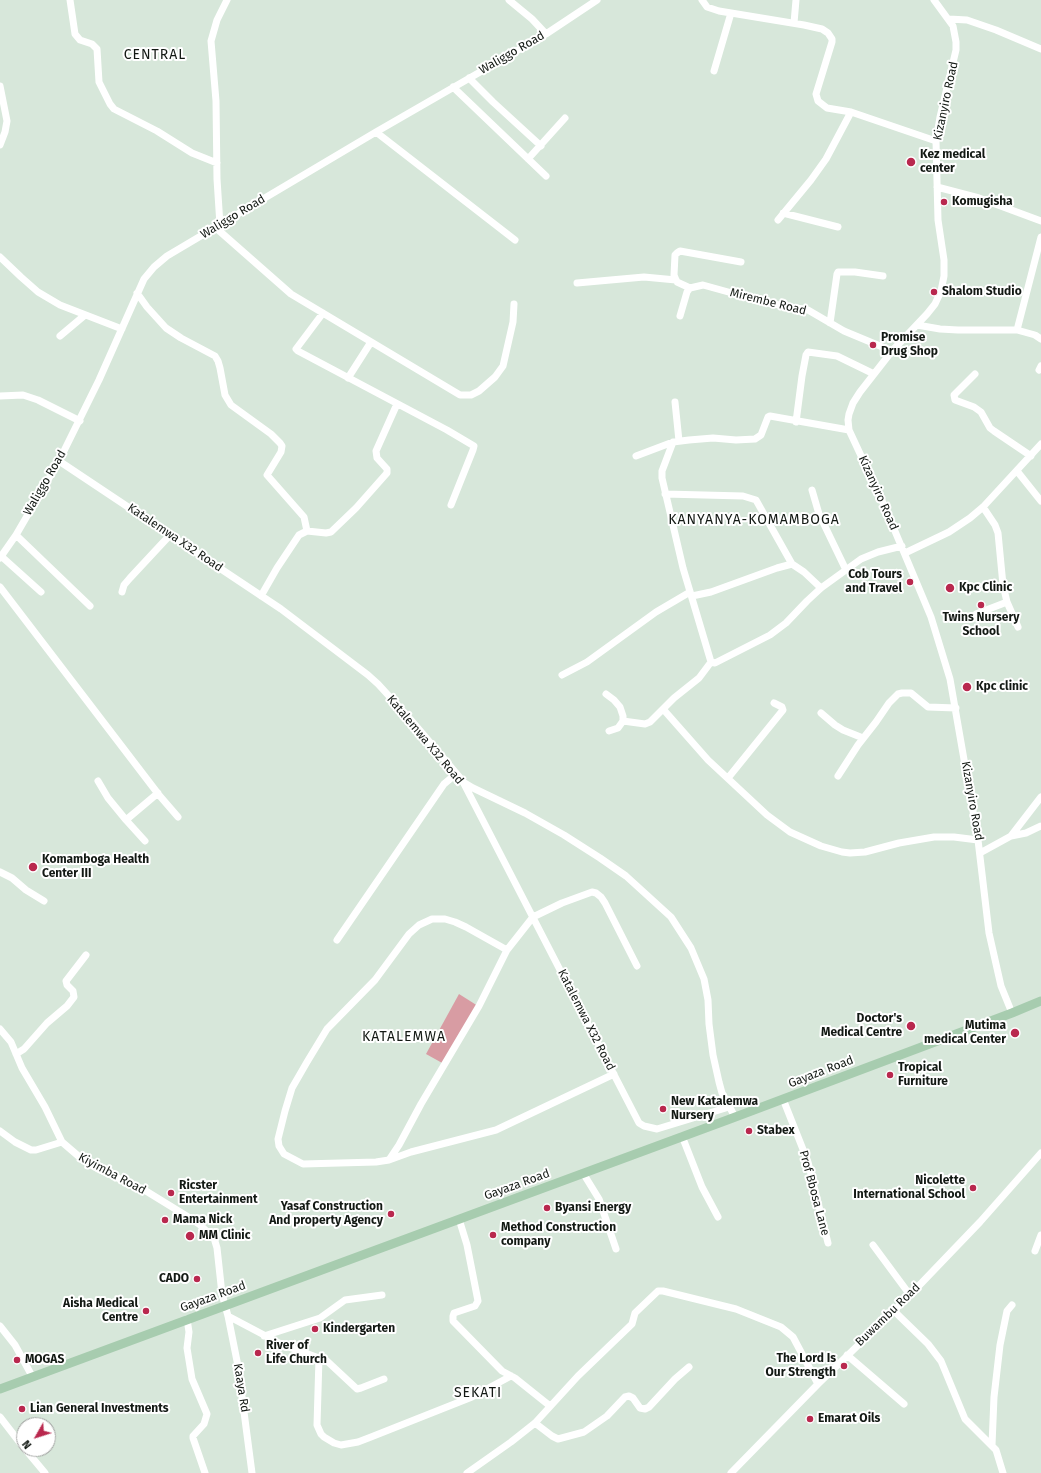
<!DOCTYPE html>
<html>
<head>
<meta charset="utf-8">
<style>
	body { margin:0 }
	#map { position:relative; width:1041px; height:1473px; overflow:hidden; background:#d7e7da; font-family:"Fira Sans",sans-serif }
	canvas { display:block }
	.north { position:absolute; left:16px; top:1417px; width:40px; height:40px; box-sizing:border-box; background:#fff; border:1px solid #a1a3a1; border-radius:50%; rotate:231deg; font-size:11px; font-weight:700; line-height:16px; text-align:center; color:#131914 }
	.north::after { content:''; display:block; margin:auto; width:14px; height:18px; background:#b9284e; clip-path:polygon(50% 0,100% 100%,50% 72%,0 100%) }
</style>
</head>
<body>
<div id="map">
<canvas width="1041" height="1473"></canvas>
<div class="north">N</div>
</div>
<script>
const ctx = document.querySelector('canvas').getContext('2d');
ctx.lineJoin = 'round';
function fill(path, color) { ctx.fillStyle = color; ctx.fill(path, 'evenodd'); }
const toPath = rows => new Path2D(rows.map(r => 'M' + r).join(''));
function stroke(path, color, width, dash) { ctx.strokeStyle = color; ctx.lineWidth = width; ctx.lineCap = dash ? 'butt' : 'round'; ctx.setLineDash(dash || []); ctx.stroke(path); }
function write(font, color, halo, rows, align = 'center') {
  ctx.font = font + ' "Fira Sans",sans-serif'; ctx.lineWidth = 4; ctx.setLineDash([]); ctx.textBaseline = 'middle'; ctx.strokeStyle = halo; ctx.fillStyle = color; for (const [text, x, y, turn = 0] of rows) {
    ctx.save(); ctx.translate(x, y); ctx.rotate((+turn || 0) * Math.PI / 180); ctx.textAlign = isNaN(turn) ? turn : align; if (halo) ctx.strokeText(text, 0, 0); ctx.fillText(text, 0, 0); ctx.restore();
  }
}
const green = toPath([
	[459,994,478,1006,444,1064,426,1054]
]);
const minor = toPath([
	[70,0,75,34,80,40,92,44,97,49,99,82,110,104,114,109,157,131,192,153,217,163],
	[509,0,532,19,546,34],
	[702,0,707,7,719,11,804,25,822,29,828,33,832,39,832,42,816,94,818,101,827,108,851,112],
	[934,0,953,26,956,42,956,50,940,117,936,141,938,220,944,260,944,276,941,291,935,304,927,314,892,351,860,392,853,403,849,414,848,420,849,430,884,505,931,617,950,679,978,840,989,933,1001,986,1012,1013],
	[949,19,967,20,996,30,1041,49],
	[794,23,796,0],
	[714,71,731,13],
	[469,78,493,102,541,146],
	[0,86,7,121,5,132,0,145],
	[453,87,546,176],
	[376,132,515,240],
	[528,159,565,118],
	[937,187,979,198,1041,221],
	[783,213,838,227],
	[778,220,811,180,826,159,851,112,936,141],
	[220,225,217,179,216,101,211,41,217,20,227,0],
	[216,228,291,294,460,395,471,395,479,391,495,377,503,366,513,322,514,304],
	[0,257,21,277,38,292,60,305,122,329],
	[577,283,644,277,676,280],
	[690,288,677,282,676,280,674,275,675,255,677,253,680,251,741,262],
	[137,293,147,307,166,328,181,338,215,356,218,361,220,368,225,395,231,405,271,434,280,443,282,446,281,452,267,475,304,517,307,531],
	[323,313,296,349,298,351,447,430,474,446,473,450,451,505],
	[680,316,687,292,690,288,703,285,768,303,808,310,844,331,892,351],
	[830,323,837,274,838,272,855,272,883,276],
	[917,325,940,329,958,330,1017,330,1035,335,1041,339],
	[1017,330,1041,237],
	[60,336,85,315],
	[1039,370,1041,366],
	[975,374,954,395,955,400,974,407,981,412,990,428,994,431,1031,456],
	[348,378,371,342],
	[0,396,23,395,38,400,80,421],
	[675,402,679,441],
	[796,422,802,376,806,355,808,352,837,356,874,374],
	[673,442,662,471,662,478,683,568,711,662],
	[636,456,673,442,689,440,713,438,736,440,755,439,761,435,768,417,770,416,849,430],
	[59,461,281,609,368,675,378,684,411,720,462,780,639,1123,644,1126,657,1129,729,1107],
	[1017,471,1041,501],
	[812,490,819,514,846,570],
	[665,494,743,496,756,500,792,564,804,572,821,588],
	[983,507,995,525,998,533,1003,585,1007,602,1018,627],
	[16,535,90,606],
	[905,553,949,532,970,518,983,507,1041,444],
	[1,556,41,592],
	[0,558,16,535,59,461,99,380,144,279,154,267,167,256,376,132,546,34,597,0],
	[0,587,159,795,178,817],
	[122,592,124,585,130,578,170,535],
	[261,596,277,568,299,535,307,531,326,533,331,532,356,508,387,473,387,469,377,458,376,451,397,404],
	[692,596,711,592,777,568,792,564],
	[976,614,1007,602],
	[711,662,715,663,770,635,786,623,807,601,821,588,861,559,878,552,902,546],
	[562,675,587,662,656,612,690,592],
	[606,694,614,700,620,707,623,716,623,721,618,728,609,731],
	[663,709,708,760,767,815,790,832,821,846,842,852,850,853,865,852,899,843,934,837,954,837,978,840],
	[821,713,835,725,843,730,863,738],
	[623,721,645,724,650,722,674,698,699,678,711,662],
	[838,776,858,745,876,722,889,703,898,694,902,693,911,693,928,707,956,708],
	[728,778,783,710,782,707,774,703],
	[98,781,108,798,126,820,158,793],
	[463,782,473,788,525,813,564,835,600,858,626,876,671,917,691,948,704,979,708,1000,709,1024,713,1055,719,1082,722,1093,735,1117],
	[126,820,145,841],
	[1011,836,1026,833,1041,826],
	[980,853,1011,836,1041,797],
	[0,872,12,878,26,890,44,901],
	[337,940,444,784,456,774],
	[507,950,466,927,455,922,445,919,432,919,419,925,409,934,375,980,327,1029,307,1062,292,1088,285,1111,278,1139,279,1146,284,1154,303,1164,376,1162,389,1160,399,1145,421,1104,479,1006,507,950,533,917,562,903,592,892,596,893,601,897,605,903,637,966],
	[0,1029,11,1042,22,1068,45,1107,62,1142,83,1160,98,1169,146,1191,185,1215,199,1224,214,1238,217,1248,222,1294,228,1316,238,1366,252,1473],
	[16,1054,24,1049,47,1023,67,1006,74,997,73,991,67,985,66,981,86,955],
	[783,1099,808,1162,828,1243],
	[0,1131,15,1142,31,1150,36,1150,62,1142],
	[682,1136,702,1187,718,1217],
	[389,1160,411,1152,496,1130,614,1074],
	[583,1173,599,1199,616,1249],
	[459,1219,467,1245,478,1301,475,1306,454,1313,453,1316,453,1321,502,1371,515,1378,550,1406],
	[873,1245,910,1295],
	[1035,1251,1041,1235],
	[893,1310,928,1344,941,1361,965,1419,996,1450,1003,1473],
	[228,1316,281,1344,327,1361,357,1389,361,1388,384,1379],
	[187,1319,189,1332,187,1348,192,1379,207,1414,204,1424,193,1436,193,1438,205,1473],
	[0,1326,15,1345,32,1376],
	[264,1336,320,1318,345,1300,382,1295],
	[847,1355,904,1404],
	[319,1358,317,1425,321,1434,324,1437,334,1443,341,1445,358,1442,371,1437,472,1397,511,1376],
	[0,1417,24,1448],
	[535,1423,552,1436,558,1439,584,1432,607,1416,625,1397,629,1396,633,1398,640,1408,645,1409,649,1407,675,1379,689,1367],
	[992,1445,994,1397,1000,1345,1007,1311,1012,1305],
	[25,1449,45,1473],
	[467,1473,511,1442,535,1423,578,1376,632,1324,635,1313,658,1291,663,1291,736,1309,781,1327,793,1337,818,1384],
	[731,1473,818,1384,910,1295,980,1222,1041,1153]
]);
const major = toPath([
	[0,1389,730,1119,1012,1013,1041,1001]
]);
const markers = [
	[911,162,5,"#b9284e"],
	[944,202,4,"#b9284e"],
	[934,292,4,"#b9284e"],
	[873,345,4,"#b9284e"],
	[910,582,4,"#b9284e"],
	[950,588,5,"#b9284e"],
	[981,605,4,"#b9284e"],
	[967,687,5,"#b9284e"],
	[33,867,5,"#b9284e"],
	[911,1026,5,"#b9284e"],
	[1015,1033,5,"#b9284e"],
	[890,1075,4,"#b9284e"],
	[663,1109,4,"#b9284e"],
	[749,1131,4,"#b9284e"],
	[973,1188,4,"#b9284e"],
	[171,1193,4,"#b9284e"],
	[547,1208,4,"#b9284e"],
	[391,1214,4,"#b9284e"],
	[165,1220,4,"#b9284e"],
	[493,1235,4,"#b9284e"],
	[190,1236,5,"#b9284e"],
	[197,1279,4,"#b9284e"],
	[146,1311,4,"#b9284e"],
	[315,1329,4,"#b9284e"],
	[258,1353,4,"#b9284e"],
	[17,1360,4,"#b9284e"],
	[844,1366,4,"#b9284e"],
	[22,1409,4,"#b9284e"],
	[810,1419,4,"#b9284e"]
];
const streetNames = [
	["Waliggo Road",512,53,-30],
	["Kizanyiro Road",946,101,-78],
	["Waliggo Road",233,217,-31],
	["Mirembe Road",768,302,14],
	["Waliggo Road",45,483,-60],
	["Kizanyiro Road",878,493,66],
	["Katalemwa X32 Road",175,538,34],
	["Katalemwa X32 Road",425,740,50],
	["Kizanyiro Road",972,801,80],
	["Katalemwa X32 Road",586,1020,63],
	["Gayaza Road",821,1072,-21],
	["Kiyimba Road",112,1174,28],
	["Gayaza Road",517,1185,-20],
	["Prof Bbosa Lane",814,1193,75],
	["Gayaza Road",213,1297,-20],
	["Buwambu Road",888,1315,-44],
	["Kaaya Rd",241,1388,81]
];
const poiNames = [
	["Kez medical",920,155],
	["center",920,169],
	["Komugisha",952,202],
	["Shalom Studio",942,292],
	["Promise",881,338],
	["Drug Shop",881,352],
	["Cob Tours",902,575,"right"],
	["and Travel",902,589,"right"],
	["Kpc Clinic",959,588],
	["Twins Nursery",981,618,"center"],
	["School",981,632,"center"],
	["Kpc clinic",976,687],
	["Komamboga Health",42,860],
	["Center III",42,874],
	["Doctor's",902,1019,"right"],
	["Medical Centre",902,1033,"right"],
	["Mutima",1006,1026,"right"],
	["medical Center",1006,1040,"right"],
	["Tropical",898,1068],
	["Furniture",898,1082],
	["New Katalemwa",671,1102],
	["Nursery",671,1116],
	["Stabex",757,1131],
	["Nicolette",965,1181,"right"],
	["International School",965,1195,"right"],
	["Ricster",179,1186],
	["Entertainment",179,1200],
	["Yasaf Construction",383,1207,"right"],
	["And property Agency",383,1221,"right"],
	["Byansi Energy",555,1208],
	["Mama Nick",173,1220],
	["Method Construction",501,1228],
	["company",501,1242],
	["MM Clinic",199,1236],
	["CADO",189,1279,"right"],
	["Aisha Medical",138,1304,"right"],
	["Centre",138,1318,"right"],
	["Kindergarten",323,1329],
	["River of",266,1346],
	["Life Church",266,1360],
	["The Lord Is",836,1359,"right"],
	["Our Strength",836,1373,"right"],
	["MOGAS",25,1360],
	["Lian General Investments",30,1409],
	["Emarat Oils",818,1419]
];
const quarterNames = [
	["CENTRAL",155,55],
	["KANYANYA-KOMAMBOGA",754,520],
	["KATALEMWA",404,1037],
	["SEKATI",478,1393]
];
fill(green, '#d89ca3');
stroke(minor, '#fff', 7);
stroke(major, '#a7ccaf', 9);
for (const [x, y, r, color] of markers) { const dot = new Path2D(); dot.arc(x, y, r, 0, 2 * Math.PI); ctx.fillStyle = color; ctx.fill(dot); stroke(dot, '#fff', 1.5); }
write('12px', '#131914', '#fff', streetNames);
write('bold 12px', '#131914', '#fff', poiNames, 'left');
ctx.letterSpacing = '1px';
write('14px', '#131914', '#fff', quarterNames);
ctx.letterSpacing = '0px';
</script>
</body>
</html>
